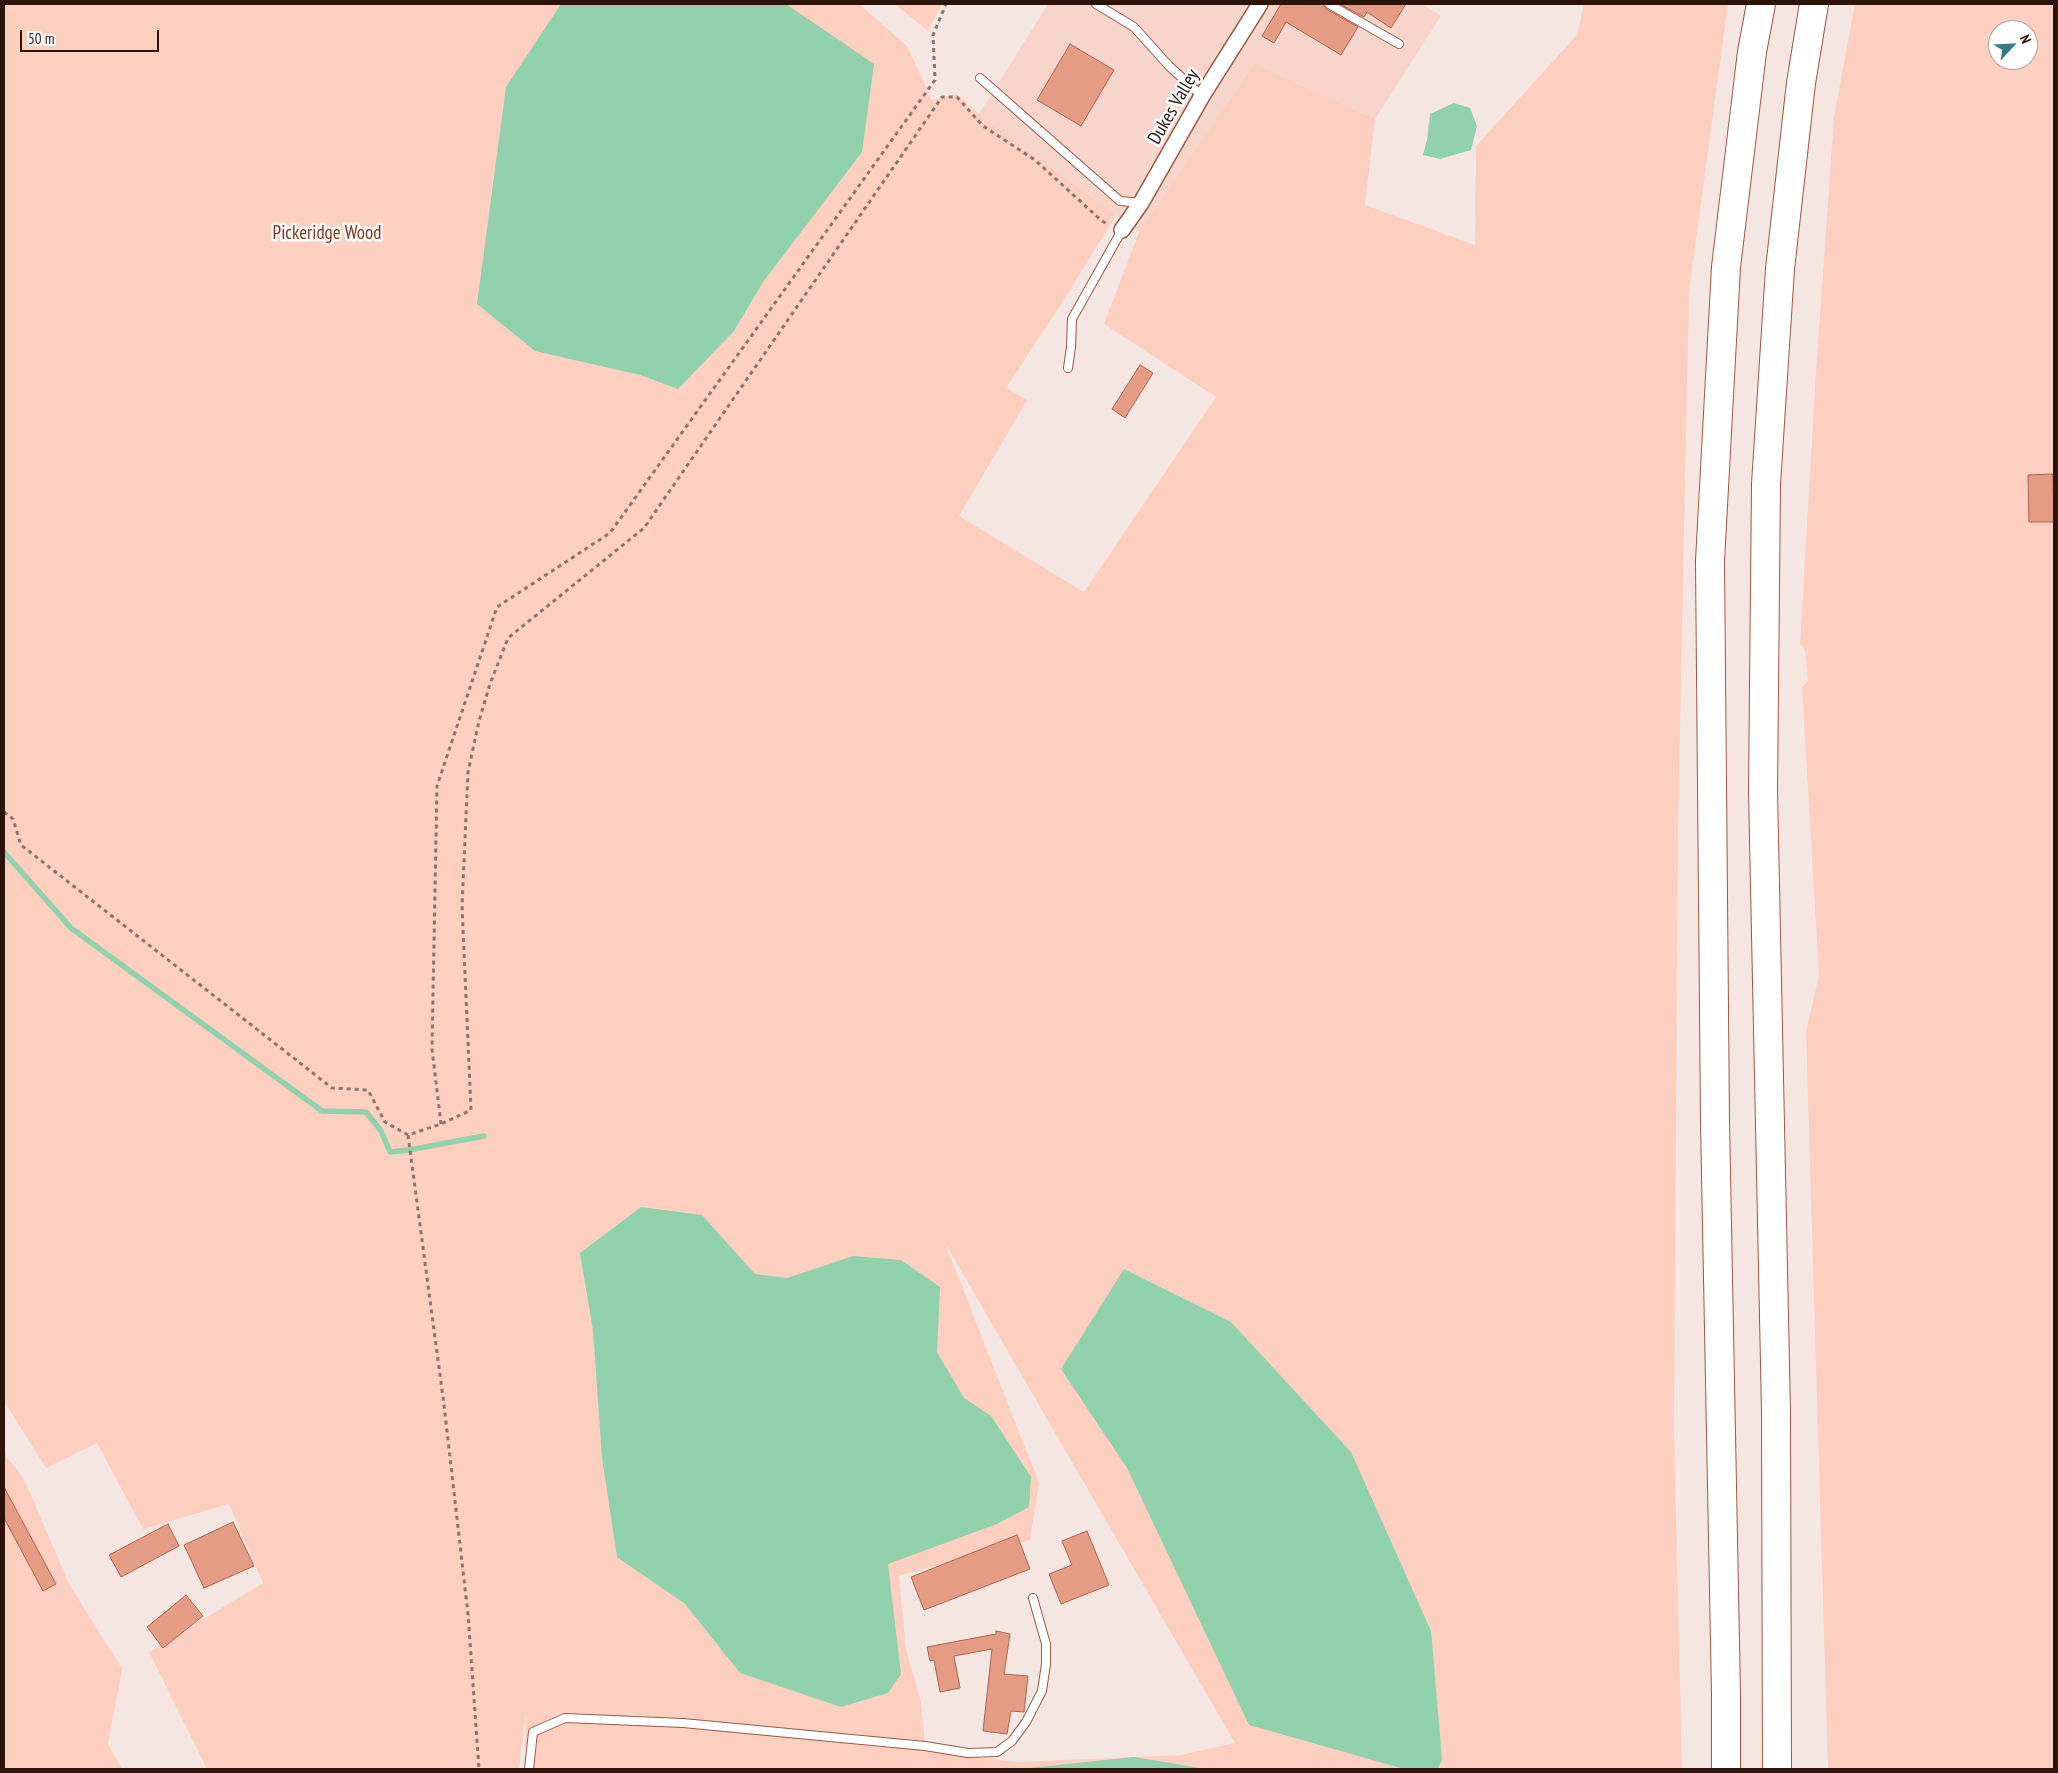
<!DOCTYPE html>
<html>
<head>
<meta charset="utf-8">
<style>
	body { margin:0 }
	#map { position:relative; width:2058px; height:1773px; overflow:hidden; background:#f6e6e1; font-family:"PT Sans Narrow",sans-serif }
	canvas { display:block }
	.frame { position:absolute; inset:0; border:5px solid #2d130a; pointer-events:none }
	.north { position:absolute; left:1988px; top:20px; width:50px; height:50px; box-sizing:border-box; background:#fff; border:1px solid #aba19d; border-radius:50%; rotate:65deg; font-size:14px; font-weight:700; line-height:20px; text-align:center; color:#2d130a }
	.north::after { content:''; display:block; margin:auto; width:18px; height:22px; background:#37798b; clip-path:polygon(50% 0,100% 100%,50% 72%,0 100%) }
	.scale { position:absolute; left:20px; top:30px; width:139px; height:22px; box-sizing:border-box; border:2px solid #2d130a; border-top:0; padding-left:6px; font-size:15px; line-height:18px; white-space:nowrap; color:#2d130a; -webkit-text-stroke:4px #fff; paint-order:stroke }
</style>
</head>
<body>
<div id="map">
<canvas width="2058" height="1773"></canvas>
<div class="frame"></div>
<div class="north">N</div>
<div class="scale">50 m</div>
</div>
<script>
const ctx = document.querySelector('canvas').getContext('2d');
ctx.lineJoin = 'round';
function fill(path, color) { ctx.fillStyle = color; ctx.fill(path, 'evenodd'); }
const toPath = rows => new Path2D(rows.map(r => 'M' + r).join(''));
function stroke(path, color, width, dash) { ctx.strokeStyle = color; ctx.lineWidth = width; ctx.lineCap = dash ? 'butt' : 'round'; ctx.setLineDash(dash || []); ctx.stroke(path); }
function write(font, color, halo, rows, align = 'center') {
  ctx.font = font + ' "PT Sans Narrow",sans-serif'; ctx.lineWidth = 5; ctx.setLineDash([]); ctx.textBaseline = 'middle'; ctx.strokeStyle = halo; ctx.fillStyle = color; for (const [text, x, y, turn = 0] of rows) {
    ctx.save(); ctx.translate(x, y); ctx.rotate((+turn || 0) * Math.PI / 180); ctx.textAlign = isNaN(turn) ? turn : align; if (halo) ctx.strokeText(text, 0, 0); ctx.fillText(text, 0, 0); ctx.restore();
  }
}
const built = toPath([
	[1048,4,1422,4,1441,16,1375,119,1254,63,1139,232,979,114]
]);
const green = toPath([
	[4,4,859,4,907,46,932,100,956,94,979,114,1116,215,1065,298,1006,388,1027,400,959,516,1084,592,1216,397,1104,324,1139,232,1254,63,1375,119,1365,205,1475,245,1476,146,1577,35,1584,4,1728,4,1689,291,1678,827,1674,1430,1682,1769,525,1769,526,1710,519,1769,207,1769,149,1652,263,1583,229,1504,143,1529,97,1443,46,1468,4,1401],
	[945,1243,1235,1743,1181,1755,1016,1762,591,1710,925,1746,921,1701,906,1650,899,1576,1030,1540,1039,1483],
	[895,4,942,4,928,31],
	[1855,4,2054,4,2054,1769,1828,1769,1806,1031,1819,976,1802,687,1808,681,1805,651,1800,643,1816,373,1834,117],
	[1998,30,2028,30,2028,60,1998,60],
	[4,1453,24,1479,69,1584,122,1669,108,1744,122,1769,4,1769]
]);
const water = toPath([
	[561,4,786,4,874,64,862,152,763,282,734,331,678,389,640,375,535,351,477,304,506,87],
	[1454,103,1470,108,1477,126,1471,150,1440,159,1423,155,1427,140,1430,114],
	[641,1207,702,1215,755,1274,787,1278,853,1256,901,1260,940,1287,937,1352,964,1398,991,1416,1031,1477,1029,1507,997,1524,888,1564,901,1674,888,1693,841,1707,740,1673,685,1604,617,1557,602,1458,593,1330,580,1253],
	[1124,1269,1231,1322,1351,1452,1431,1631,1442,1759,1438,1769,1404,1769,1249,1725,1127,1468,1061,1369],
	[1134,1757,1207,1769,1027,1769,1029,1768]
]);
const stream = toPath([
	[4,852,71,928,322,1111,366,1112,381,1131,390,1152,409,1150,484,1136]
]);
const building = toPath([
	[1281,4,1323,4,1326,9,1358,27,1341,55,1286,22,1274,43,1262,36,1281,4],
	[1340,4,1406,4,1391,28,1367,12,1364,17,1340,4],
	[1070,44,1114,70,1081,126,1037,100,1070,44],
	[1140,365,1153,373,1125,418,1112,409,1140,365],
	[2053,474,2054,522,2029,522,2028,475,2053,474],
	[4,1487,56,1584,43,1591,4,1518,4,1487],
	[233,1522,254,1566,204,1588,184,1545,233,1522],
	[168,1524,179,1546,121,1577,109,1555,168,1524],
	[1087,1531,1109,1585,1061,1604,1049,1574,1072,1565,1062,1541,1087,1531],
	[1017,1535,1030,1569,924,1610,911,1577,1017,1535],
	[186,1595,203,1616,163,1648,147,1627,186,1595],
	[996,1631,1010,1634,1004,1674,1028,1676,1024,1712,1011,1711,1007,1734,983,1731,992,1649,954,1656,960,1688,940,1692,934,1660,930,1661,927,1647,996,1634,996,1631]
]);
const path = toPath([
	[4,812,13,819,21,845,332,1088,368,1090,385,1122,408,1135,441,1124,471,1110,462,906,468,772,479,721,490,684,508,638,644,528,942,97,957,97,983,126,1035,160,1102,221,1108,224],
	[441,1124,432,1049,437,786,497,607,610,533,935,80,933,35,946,4],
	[408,1135,444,1405,468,1614,479,1769]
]);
const service = toPath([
	[1096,4,1134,27,1169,66,1202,96],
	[1329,4,1399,44],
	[980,78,1120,201,1141,203],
	[1068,368,1071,347,1072,319,1122,230],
	[529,1769,533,1732,565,1718,683,1723,925,1746,968,1753,997,1752,1012,1741,1026,1722,1042,1691,1046,1664,1046,1644,1033,1598]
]);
const minor = toPath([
	[1122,230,1141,203,1202,96,1260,4]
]);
const motorway = toPath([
	[1726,1769,1726,1694,1715,1121,1710,561,1726,267,1752,52,1761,4],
	[1777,1769,1776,1412,1763,790,1766,484,1780,269,1801,83,1814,4]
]);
const streetNames = [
	["Dukes Valley",1174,107,-60]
];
const parkNames = [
	["Pickeridge Wood",327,234]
];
fill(built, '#f8d5ca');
fill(green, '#fdcfc0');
fill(water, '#91d1ac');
stroke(stream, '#91d1ac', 5.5);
fill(building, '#e49c85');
stroke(building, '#a96550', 1);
stroke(service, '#9a5843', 10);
stroke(minor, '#9a5843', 18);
stroke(motorway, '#9a5843', 30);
stroke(path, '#8b766f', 3, [4, 4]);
stroke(service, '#fff', 8);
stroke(minor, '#fff', 15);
stroke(motorway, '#fff', 28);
write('19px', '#2d130a', '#fff', streetNames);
write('19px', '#82341a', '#fff', parkNames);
</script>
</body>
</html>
